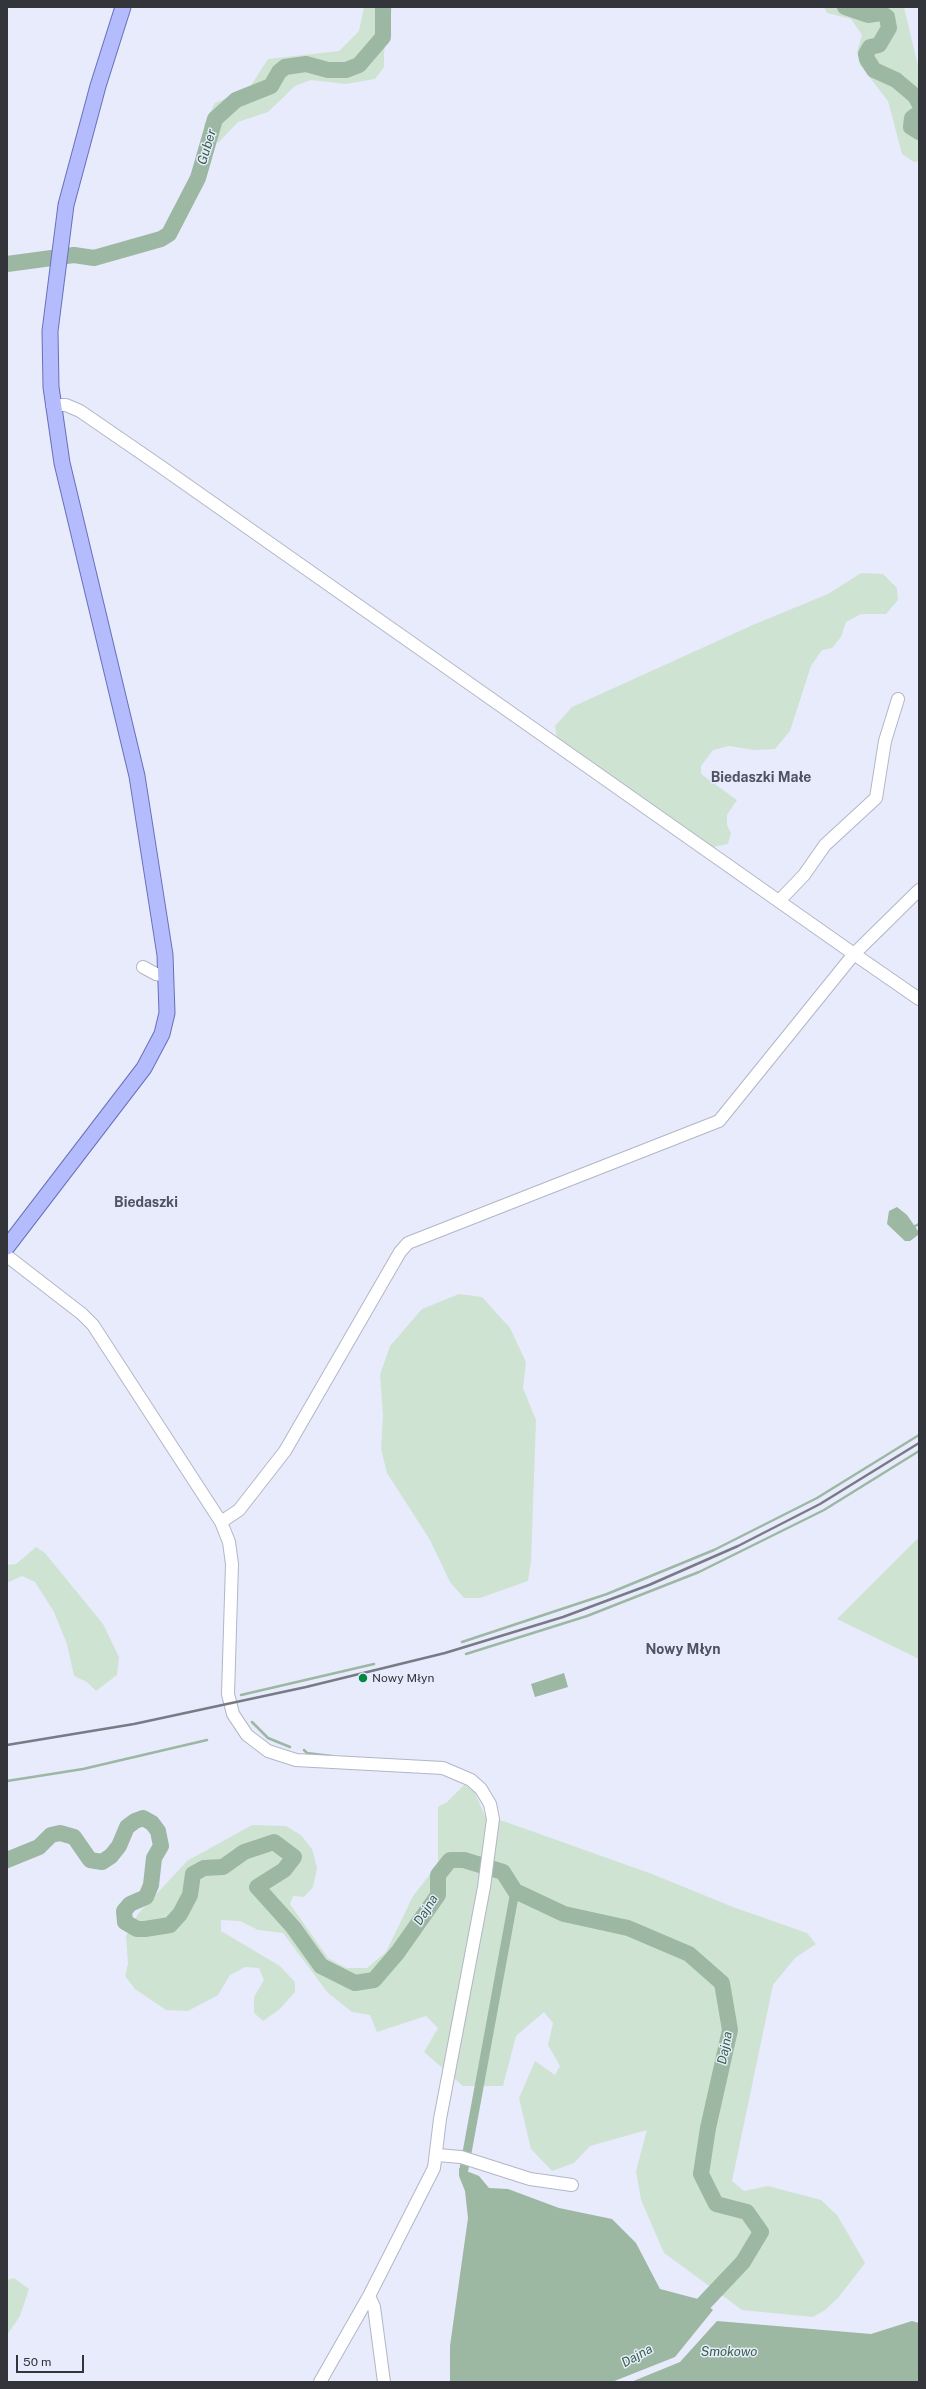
<!DOCTYPE html>
<html>
<head>
<meta charset="utf-8">
<style>
	body { margin:0 }
	#map { position:relative; width:926px; height:2389px; overflow:hidden; background:#e7ebfc; font-family:"Public Sans",sans-serif }
	canvas { display:block }
	.frame { position:absolute; inset:0; border:8px solid #34353b; pointer-events:none }
	.scale { position:absolute; left:16px; top:2355px; width:68px; height:18px; box-sizing:border-box; border:2px solid #34353b; border-top:0; padding-left:5px; font-size:12px; line-height:14px; white-space:nowrap; color:#34353b; -webkit-text-stroke:3px #e7ebfc; paint-order:stroke }
</style>
</head>
<body>
<div id="map">
<canvas width="926" height="2389"></canvas>
<div class="frame"></div>
<div class="scale">50 m</div>
</div>
<script>
const ctx = document.querySelector('canvas').getContext('2d');
ctx.lineJoin = 'round';
function fill(path, color) { ctx.fillStyle = color; ctx.fill(path, 'evenodd'); }
const toPath = rows => new Path2D(rows.map(r => 'M' + r).join(''));
function stroke(path, color, width, dash) { ctx.strokeStyle = color; ctx.lineWidth = width; ctx.lineCap = dash ? 'butt' : 'round'; ctx.setLineDash(dash || []); ctx.stroke(path); }
function write(font, color, halo, rows, align = 'center') {
  ctx.font = font + ' "Public Sans",sans-serif'; ctx.lineWidth = 3; ctx.setLineDash([]); ctx.textBaseline = 'middle'; ctx.strokeStyle = halo; ctx.fillStyle = color; for (const [text, x, y, turn = 0] of rows) {
    ctx.save(); ctx.translate(x, y); ctx.rotate((+turn || 0) * Math.PI / 180); ctx.textAlign = isNaN(turn) ? turn : align; if (halo) ctx.strokeText(text, 0, 0); ctx.fillText(text, 0, 0); ctx.restore();
  }
}
const green = toPath([
	[364,7,392,7,384,52,384,67,375,79,346,84,311,80,295,86,268,112,238,122,218,143,204,125,215,103,248,90,268,59,339,51,359,31],
	[824,7,904,7,919,70,919,161,914,162,902,154,888,101,860,65,857,52,862,35,851,19,827,13],
	[861,573,883,574,897,588,898,600,886,614,861,614,846,622,841,637,832,648,822,650,811,666,790,731,775,749,755,750,729,746,713,750,701,766,701,774,737,800,727,815,727,825,731,833,728,844,713,847,557,739,555,726,572,707,755,624,828,594],
	[459,1294,482,1297,510,1328,526,1362,523,1388,536,1420,531,1562,528,1581,480,1598,464,1598,450,1582,430,1540,387,1473,381,1449,383,1416,380,1375,390,1346,422,1309],
	[919,1537,919,1659,837,1619],
	[36,1547,45,1553,103,1624,119,1657,117,1675,96,1691,87,1682,74,1676,67,1644,54,1612,35,1582,22,1576,7,1583,7,1565,16,1564],
	[464,1785,474,1791,485,1816,506,1822,652,1874,733,1907,807,1933,816,1944,795,1958,773,1985,732,2181,744,2191,768,2186,821,2200,837,2215,865,2263,838,2298,825,2310,813,2317,742,2310,664,2253,641,2200,636,2171,647,2130,590,2146,574,2163,552,2171,531,2149,519,2098,535,2061,555,2075,560,2066,548,2045,553,2023,544,2012,516,2036,503,2086,463,2086,424,2052,438,2028,426,2016,377,2032,370,2015,352,2012,328,1993,283,1933,258,1930,240,1921,221,1920,221,1931,280,1966,295,1982,295,1992,280,2009,263,2021,254,2013,254,1997,264,1980,259,1968,245,1967,230,1975,218,1995,188,2011,166,2010,135,1989,125,1976,128,1964,126,1936,138,1914,187,1861,252,1825,286,1826,301,1835,312,1849,317,1868,313,1887,304,1897,293,1896,290,1904,328,1958,346,1968,367,1968,386,1952,413,1896,438,1864,438,1807,447,1802],
	[14,2278,29,2289,20,2316,7,2335,7,2280]
]);
const water = toPath([
	[897,1207,907,1215,918,1231,918,1235,910,1241,905,1241,887,1224,889,1211],
	[564,1673,568,1687,535,1697,531,1684],
	[459,2168,479,2176,489,2188,508,2189,559,2208,612,2219,636,2243,660,2289,698,2299,713,2310,675,2357,612,2382,450,2382,450,2346,468,2218,465,2191,459,2176],
	[717,2321,871,2334,912,2321,919,2323,919,2382,631,2382,680,2362]
]);
const stream = toPath([
	[915,1226,919,1224],
	[462,1642,607,1594,714,1550,817,1498,919,1435],
	[466,1654,587,1616,699,1572,824,1510,919,1451],
	[241,1695,374,1664],
	[252,1722,268,1738,290,1747],
	[304,1750,307,1753,331,1756],
	[7,1781,83,1769,207,1740]
]);
const canal = toPath([
	[464,2169,515,1891]
]);
const river = toPath([
	[845,7,868,15,881,13,887,17,889,28,879,45,870,47,866,54,867,59,874,70,896,80,915,96,919,103],
	[919,113,912,118,911,127,919,132],
	[7,264,74,255,94,258,161,239,169,234,198,178,215,119,236,100,271,86,279,72,285,67,306,64,328,70,346,70,359,65,383,37,383,7],
	[7,1860,39,1847,51,1835,60,1833,74,1837,90,1860,102,1862,111,1856,119,1846,127,1827,135,1821,143,1818,152,1823,158,1831,161,1846,154,1858,151,1885,146,1897,130,1904,124,1911,125,1922,137,1929,145,1929,170,1925,180,1914,190,1895,193,1874,204,1868,223,1867,244,1852,274,1842,294,1857,284,1870,257,1887,293,1927,321,1966,355,1983,374,1980,398,1952,438,1895,438,1875,450,1860,464,1860,503,1872,515,1891,564,1914,628,1928,689,1954,722,1983,730,2030,708,2128,701,2174,716,2204,747,2212,761,2232,743,2262,689,2319]
]);
const minor = toPath([
	[52,405,66,405,80,411,160,466,854,954,719,1121,408,1243,400,1252,285,1451,239,1510,221,1522],
	[919,890,854,954,919,999],
	[779,901,804,875,825,845,876,798,885,741,898,699],
	[143,967,156,974,167,976],
	[7,1256,82,1314,93,1325,221,1522,229,1542,232,1564,228,1694,233,1714,247,1735,268,1751,296,1760,443,1768,471,1780,481,1789,490,1804,493,1819,484,1887,440,2119,434,2168,369,2296,374,2307,384,2382],
	[437,2155,461,2157,530,2179,572,2185],
	[320,2382,369,2296]
]);
const major = toPath([
	[7,1247,144,1068,162,1034,167,1013,165,955,137,776,62,463,51,387,50,331,66,205,98,86,123,7]
]);
const rail = toPath([
	[7,1745,134,1724,306,1687,445,1653,563,1617,649,1585,738,1546,820,1504,919,1443]
]);
const markers = [
	[363,1678,5,"#038844"]
];
const poiNames = [
	["Nowy Młyn",372,1678]
];
const waterNames = [
	["Guber",207,147,-73],
	["Dajna",426,1910,-58],
	["Dajna",725,2048,-79],
	["Smokowo",729,2352],
	["Dajna",637,2356,-29]
];
const quarterNames = [
	["Biedaszki Małe",761,778],
	["Biedaszki",146,1203],
	["Nowy Młyn",683,1650]
];
fill(green, '#cfe3d3');
fill(water, '#9cb7a2');
stroke(stream, '#9cb7a2', 2.5);
stroke(canal, '#9cb7a2', 9);
stroke(river, '#9cb7a2', 16);
stroke(minor, '#b2b6c6', 14);
stroke(major, '#6770b8', 17);
stroke(minor, '#fff', 12);
stroke(major, '#b5bcfd', 15);
stroke(rail, '#787b85', 2.5);
for (const [x, y, r, color] of markers) { const dot = new Path2D(); dot.arc(x, y, r, 0, 2 * Math.PI); ctx.fillStyle = color; ctx.fill(dot); stroke(dot, '#e7ebfc', 1.5); }
write('12px', '#34353b', '#e7ebfc', poiNames, 'left');
write('italic 13px', '#366343', '#e7ebfc', waterNames);
write('bold 14px', '#4f525f', '#e7ebfc', quarterNames);
</script>
</body>
</html>
